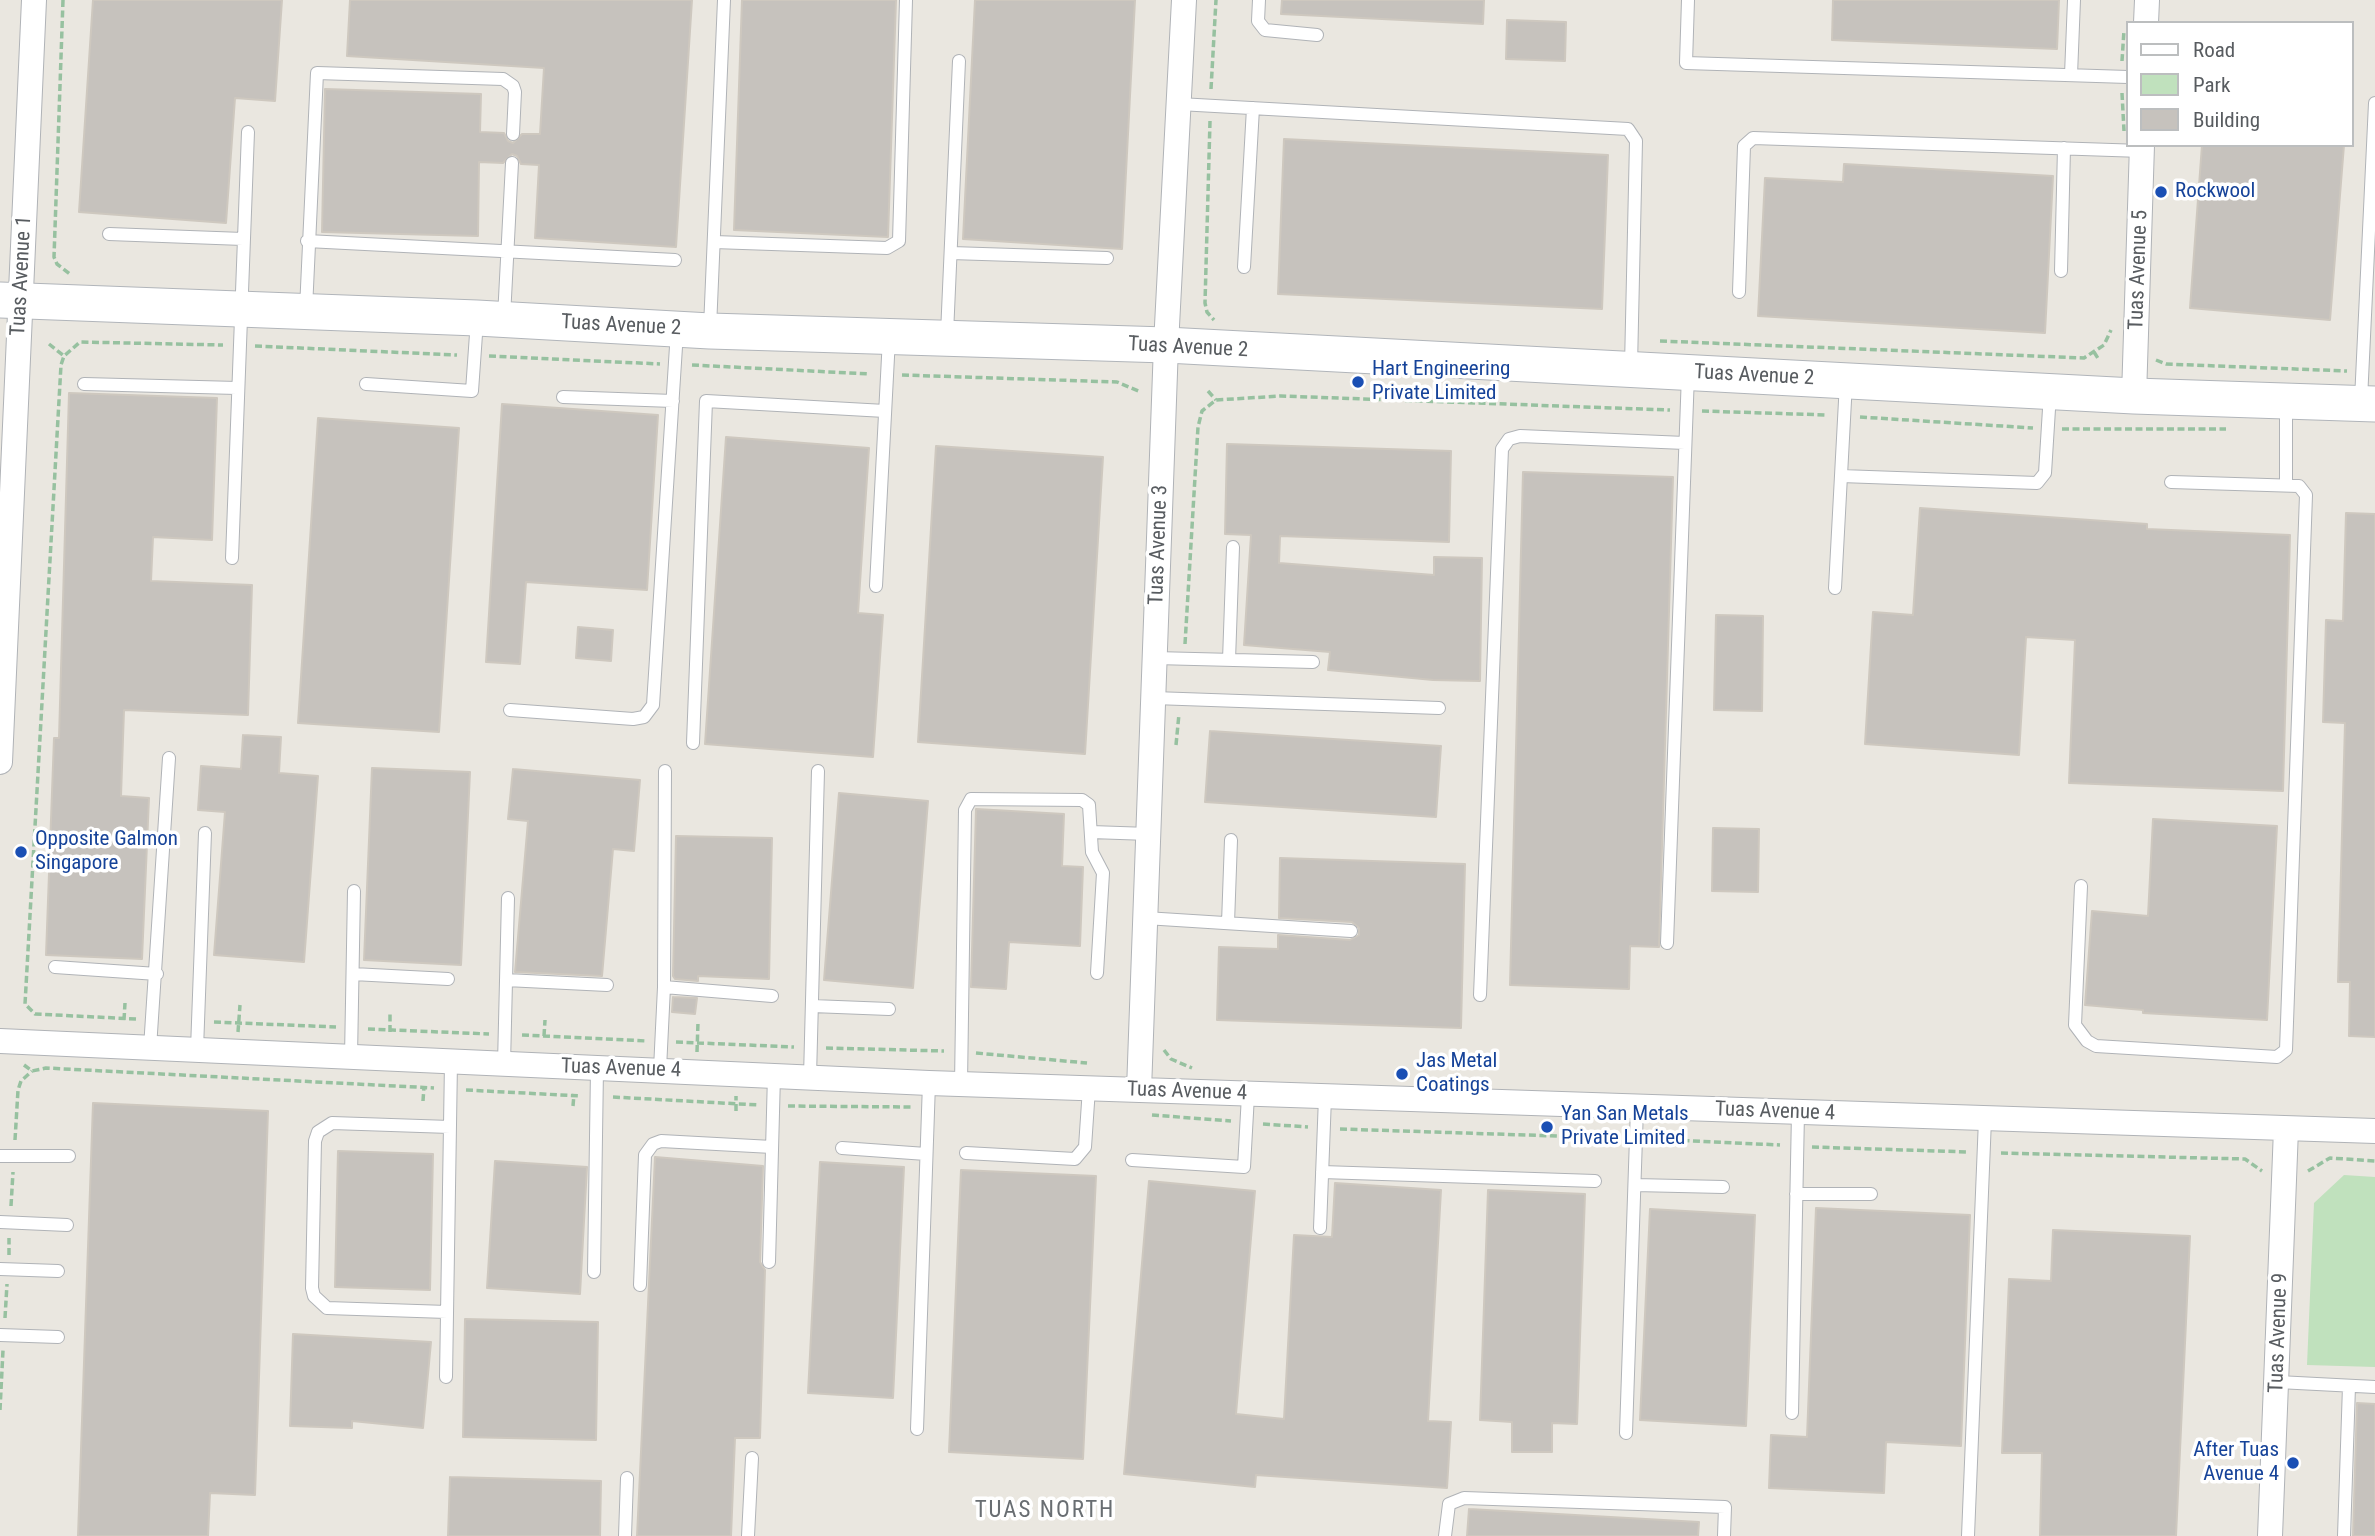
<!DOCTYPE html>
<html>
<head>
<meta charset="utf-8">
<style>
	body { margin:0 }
	#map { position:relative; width:2375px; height:1536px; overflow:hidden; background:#eae7e0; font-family:"Roboto Condensed",sans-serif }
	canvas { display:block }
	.legend { position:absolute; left:2126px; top:21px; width:228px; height:126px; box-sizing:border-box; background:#fff; border:2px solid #bcbebf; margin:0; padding:9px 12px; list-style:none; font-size:21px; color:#585c60 }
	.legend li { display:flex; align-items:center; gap:14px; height:35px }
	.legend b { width:35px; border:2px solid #bcbebf }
</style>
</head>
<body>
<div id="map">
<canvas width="2375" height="1536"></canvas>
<ul class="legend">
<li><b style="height:9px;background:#fff"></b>Road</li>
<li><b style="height:19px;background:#c0e1bd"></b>Park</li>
<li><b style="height:19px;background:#c6c2bd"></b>Building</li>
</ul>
</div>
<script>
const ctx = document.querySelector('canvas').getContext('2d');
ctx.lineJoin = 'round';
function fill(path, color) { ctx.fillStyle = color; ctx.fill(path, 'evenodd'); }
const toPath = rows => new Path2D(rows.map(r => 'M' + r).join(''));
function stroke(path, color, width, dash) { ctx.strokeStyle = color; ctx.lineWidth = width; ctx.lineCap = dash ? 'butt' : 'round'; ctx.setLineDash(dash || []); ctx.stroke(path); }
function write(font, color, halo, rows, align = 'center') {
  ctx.font = font + ' "Roboto Condensed",sans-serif'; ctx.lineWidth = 7; ctx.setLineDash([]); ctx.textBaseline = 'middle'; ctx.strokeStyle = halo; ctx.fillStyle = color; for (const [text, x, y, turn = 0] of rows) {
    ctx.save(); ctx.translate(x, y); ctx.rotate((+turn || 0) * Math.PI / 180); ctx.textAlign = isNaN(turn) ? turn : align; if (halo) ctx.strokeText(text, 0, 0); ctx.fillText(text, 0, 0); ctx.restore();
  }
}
const green = toPath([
	[2344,1175,2375,1177,2375,1367,2307,1365,2314,1203]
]);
const building = toPath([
	[93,0,282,0,275,101,235,98,226,223,79,212,93,0],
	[350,0,692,0,676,247,535,238,539,165,521,164,517,156,512,154,503,163,479,162,478,236,322,232,325,89,481,94,480,132,504,133,508,141,513,143,522,134,540,134,544,68,347,56,350,0],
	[742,0,896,0,888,237,734,230,742,0],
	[975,0,1135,0,1122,249,963,239,975,0],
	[1282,0,1484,0,1483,24,1281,14,1282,0],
	[1833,0,2059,0,2057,49,1832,40,1833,0],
	[1507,20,1566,22,1565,61,1506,59,1507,20],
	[1284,139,1608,155,1602,309,1278,294,1284,139],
	[2202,145,2344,145,2330,320,2190,308,2202,145],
	[1844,164,2053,176,2045,333,1758,316,1765,178,1843,182,1844,164],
	[69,393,217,398,212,540,153,537,151,581,252,585,248,715,124,710,121,796,149,798,142,959,46,955,54,738,59,738,69,393],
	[502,404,658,415,647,590,526,582,520,664,486,662,502,404],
	[318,418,459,428,439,732,298,723,318,418],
	[726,437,869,448,858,613,883,615,873,757,705,744,726,437],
	[1227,444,1451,451,1449,542,1280,536,1279,563,1434,575,1434,557,1482,558,1480,681,1433,680,1328,670,1330,652,1244,645,1251,535,1225,534,1227,444],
	[936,446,1103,457,1085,754,918,742,936,446],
	[1523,472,1673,477,1659,947,1630,946,1629,989,1510,985,1523,472],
	[1920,508,2147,524,2147,529,2290,535,2283,791,2069,783,2075,640,2026,637,2019,755,1865,744,1873,612,1913,615,1920,508],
	[2346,513,2375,514,2375,1037,2349,1036,2350,982,2338,982,2345,723,2323,722,2326,620,2343,621,2346,513],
	[1716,615,1763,616,1762,711,1714,710,1716,615],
	[578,627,613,630,611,661,576,658,578,627],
	[1210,731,1441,746,1436,817,1205,802,1210,731],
	[243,735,281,737,279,773,318,776,304,962,214,955,225,812,198,810,201,766,241,769,243,735],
	[372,768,470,772,461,965,364,960,372,768],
	[513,769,640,780,634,851,613,849,602,976,515,972,528,821,508,819,513,769],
	[839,793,928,801,913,988,824,980,839,793],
	[976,809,1064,814,1062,866,1083,867,1080,946,1009,942,1006,989,971,987,976,809],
	[2153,819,2277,826,2267,1020,2143,1013,2143,1010,2085,1005,2092,911,2148,916,2153,819],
	[1713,828,1759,829,1758,892,1712,891,1713,828],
	[676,836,772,838,769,979,698,976,698,981,675,979,673,976,676,836],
	[1280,858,1465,864,1461,1028,1217,1020,1219,947,1278,949,1278,935,1350,940,1359,935,1359,928,1352,922,1279,918,1280,858],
	[673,997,697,998,695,1014,672,1012,673,997],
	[93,1103,268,1111,255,1495,210,1493,208,1536,78,1536,93,1103],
	[338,1151,433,1154,430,1290,335,1287,338,1151],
	[655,1157,763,1166,760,1262,765,1270,760,1438,735,1438,731,1536,637,1536,655,1157],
	[495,1161,587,1167,580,1294,487,1288,495,1161],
	[820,1162,904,1167,893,1398,808,1393,820,1162],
	[961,1170,1096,1176,1083,1459,949,1452,961,1170],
	[1149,1181,1255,1191,1236,1414,1284,1419,1294,1235,1332,1237,1335,1183,1441,1190,1428,1421,1451,1422,1447,1488,1256,1475,1255,1487,1124,1474,1149,1181],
	[1488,1190,1585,1194,1577,1424,1552,1423,1552,1452,1512,1452,1512,1422,1480,1420,1488,1190],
	[1816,1208,1970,1215,1961,1446,1886,1442,1884,1493,1769,1488,1771,1435,1807,1437,1816,1208],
	[1650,1209,1755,1215,1746,1426,1640,1420,1650,1209],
	[2053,1230,2190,1236,2176,1536,2040,1536,2042,1453,2002,1453,2009,1279,2051,1281,2053,1230],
	[465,1319,598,1322,596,1440,463,1437,465,1319],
	[293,1334,431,1342,423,1428,352,1421,352,1428,290,1426,293,1334],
	[2357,1403,2375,1404,2375,1536,2353,1536,2357,1403],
	[450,1477,601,1481,600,1536,448,1536,450,1477],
	[1469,1509,1699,1522,1698,1536,1467,1536,1469,1509]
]);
const path = toPath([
	[63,0,54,257,57,264,70,274],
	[2122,61,2124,30],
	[1211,89,1216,0],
	[2122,93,2124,131],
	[1210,121,1205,303,1207,312,1214,320],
	[1660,341,2084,358,2104,345,2111,330],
	[49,344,64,356],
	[255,346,457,355],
	[2094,352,2099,360],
	[489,356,660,364],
	[2156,360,2166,364,2347,371],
	[692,365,870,374],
	[902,375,1117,382,1141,392],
	[1208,391,1216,400],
	[1702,411,1827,415],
	[1860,417,2033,428],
	[2062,429,2226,429],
	[1185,644,1198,427,1202,411,1216,400,1281,396,1670,410],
	[1176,745,1179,714],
	[136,1019,35,1014,25,1004,61,365,64,356,80,342,223,345],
	[124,1020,125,1003],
	[214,1022,336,1027],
	[368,1029,489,1034],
	[238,1032,240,1005],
	[390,1032,390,1011],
	[522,1035,647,1041],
	[544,1036,545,1020],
	[676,1042,794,1047],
	[826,1048,944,1051],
	[1164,1050,1171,1059,1192,1068],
	[697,1052,698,1022],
	[976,1053,1087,1063],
	[24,1065,32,1071,46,1068,434,1088],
	[466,1090,581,1096],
	[613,1097,759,1105],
	[423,1101,424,1086],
	[573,1106,574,1094],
	[788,1106,913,1107],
	[736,1111,736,1096],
	[1152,1115,1231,1121],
	[1263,1124,1308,1127],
	[1340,1129,1619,1138],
	[1651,1139,1780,1145],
	[15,1140,18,1090,21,1081,32,1071],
	[1812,1147,1969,1152],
	[2001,1153,2245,1159,2262,1171],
	[2308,1171,2330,1158,2375,1161],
	[11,1206,13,1172],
	[9,1255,9,1238],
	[5,1318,7,1284],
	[0,1410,3,1350]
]);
const lane = toPath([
	[1259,0,1258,21,1265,30,1317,35],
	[1688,0,1686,63,2128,77],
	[2071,75,2074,0],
	[1179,104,1628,129,1636,141,1631,366],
	[109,234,243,239],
	[307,241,675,260],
	[714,242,887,248,899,241,906,0],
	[951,253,1107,258],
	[1244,267,1253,108],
	[2061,271,2064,148],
	[1739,292,1744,146,1753,138,2142,151],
	[306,309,317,73,503,79,513,86,515,92,513,134],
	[504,317,512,163],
	[710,328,724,0],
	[947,334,959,61],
	[84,384,237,388],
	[366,384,472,391,477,320],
	[563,397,673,401],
	[2361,400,2375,103],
	[1841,476,2037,483,2045,473,2050,393],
	[2286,485,2286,405],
	[232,558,248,132],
	[876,586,889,338],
	[1835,588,1846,382],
	[1155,658,1313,662],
	[1229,660,1233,547],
	[1154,698,1439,708],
	[510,710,633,719,644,717,653,705,677,331],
	[693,743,706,401,885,411],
	[1091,832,1149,834],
	[2081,886,2075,1025,2087,1041,2096,1046,2277,1057,2286,1050,2306,495,2299,486,2171,482],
	[1145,918,1351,931],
	[1228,923,1231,840],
	[1667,943,1688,374],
	[55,967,157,974],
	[353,974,448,979],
	[506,980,607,985],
	[664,987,772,996],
	[1480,995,1502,449,1509,439,1520,436,1685,443],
	[812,1006,889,1009],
	[150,1048,169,758],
	[197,1049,205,833],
	[351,1057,354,891],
	[504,1064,508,898],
	[660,1069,664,987,665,771],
	[810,1077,818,771],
	[961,1084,965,810,971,799,1082,800,1089,805,1092,852,1103,873,1097,973],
	[842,1148,926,1154],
	[966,1153,1075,1159,1085,1147,1089,1088],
	[0,1156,69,1156],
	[1132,1160,1244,1167,1248,1095],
	[1322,1172,1595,1181],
	[1635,1185,1723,1187],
	[1796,1194,1871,1194],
	[0,1222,67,1225],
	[1320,1228,1325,1097],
	[769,1262,774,1075],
	[0,1269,58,1271],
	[594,1272,597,1069],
	[640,1285,645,1155,653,1144,661,1141,772,1147],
	[447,1312,327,1308,314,1296,312,1288,315,1141,318,1132,332,1123,450,1127],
	[0,1335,58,1337],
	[446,1377,451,1062],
	[2278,1382,2375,1387],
	[1792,1413,1798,1113],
	[917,1429,929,1083],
	[1626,1433,1637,1108],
	[625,1536,627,1478],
	[748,1536,752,1458],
	[1445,1536,1449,1504,1464,1498,1725,1507,1724,1536],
	[1968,1536,1985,1119],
	[2344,1536,2349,1386]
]);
const street = toPath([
	[2146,23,2147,0],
	[2134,396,2142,145],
	[0,762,34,0],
	[0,1041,929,1083,2375,1131],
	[1139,1090,1166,345,1184,0],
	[2270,1536,2286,1129]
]);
const secondary = toPath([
	[0,300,477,318,710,331,1166,345,2134,396,2375,404]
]);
const markers = [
	[2161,192,7,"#1a4fb4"],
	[1358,382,7,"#1a4fb4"],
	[21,852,7,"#1a4fb4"],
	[1402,1074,7,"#1a4fb4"],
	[1547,1127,7,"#1a4fb4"],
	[2293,1463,7,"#1a4fb4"]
];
const transitNames = [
	["Rockwool",2175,192],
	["Hart Engineering",1372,370],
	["Private Limited",1372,394],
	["Opposite Galmon",35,840],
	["Singapore",35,864],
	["Jas Metal",1416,1062],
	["Coatings",1416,1086],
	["Yan San Metals",1561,1115],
	["Private Limited",1561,1139],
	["After Tuas",2279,1451,"right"],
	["Avenue 4",2279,1475,"right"]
];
const streetNames = [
	["Tuas Avenue 5",2139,270,-88],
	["Tuas Avenue 1",22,276,-87],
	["Tuas Avenue 2",621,326,3],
	["Tuas Avenue 2",1188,348,3],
	["Tuas Avenue 2",1754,376,3],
	["Tuas Avenue 3",1159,545,-88],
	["Tuas Avenue 4",621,1069,2],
	["Tuas Avenue 4",1187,1092,2],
	["Tuas Avenue 4",1775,1112,2],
	["Tuas Avenue 9",2279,1333,-88]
];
const neighbourhoodNames = [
	["TUAS NORTH",1045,1511]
];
fill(green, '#c0e1bd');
fill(building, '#c6c2bd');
stroke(building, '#cec8bf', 2);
stroke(lane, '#b0b3b7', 14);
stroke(street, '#b0b3b7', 26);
stroke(secondary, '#b1b5ba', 37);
stroke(path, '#97c1a0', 3.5, [7, 3.5]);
stroke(lane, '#fff', 12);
stroke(street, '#fff', 24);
stroke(secondary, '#fff', 35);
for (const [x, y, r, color] of markers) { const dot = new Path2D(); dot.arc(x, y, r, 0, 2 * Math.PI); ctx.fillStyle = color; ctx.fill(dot); stroke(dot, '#fff', 2.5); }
write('21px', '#164399', '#fff', transitNames, 'left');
write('21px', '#585c60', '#fff', streetNames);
ctx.letterSpacing = '2px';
write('23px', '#696e72', '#fff', neighbourhoodNames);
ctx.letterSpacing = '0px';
</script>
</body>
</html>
